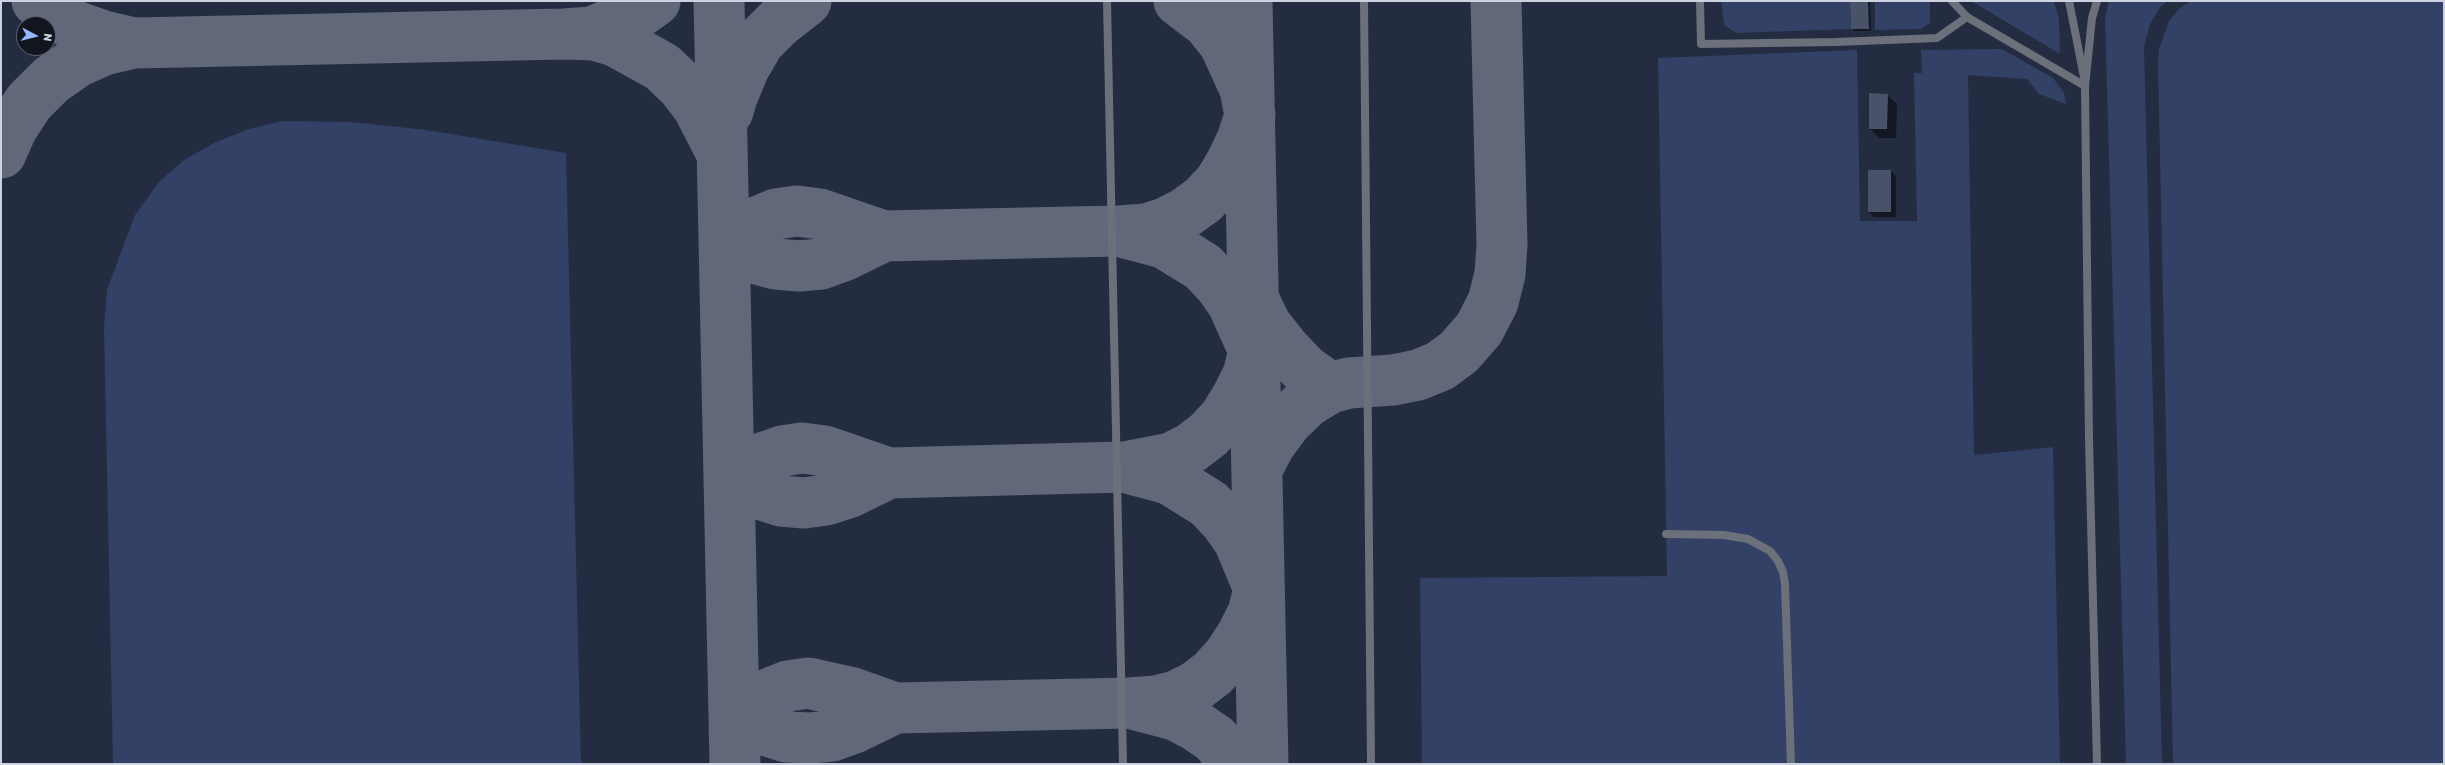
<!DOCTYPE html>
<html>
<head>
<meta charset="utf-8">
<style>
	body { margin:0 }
	#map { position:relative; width:2445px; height:765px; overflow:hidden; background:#232c41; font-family:Rubik,sans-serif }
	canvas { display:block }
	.frame { position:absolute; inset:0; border:2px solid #ccd2e0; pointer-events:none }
	.north { position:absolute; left:16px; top:16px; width:40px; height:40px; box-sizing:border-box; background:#11151e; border:1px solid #5c616c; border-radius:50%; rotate:97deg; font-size:11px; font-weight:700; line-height:16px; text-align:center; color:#ccd2e0 }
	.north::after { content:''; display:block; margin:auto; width:14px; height:18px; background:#98b6fd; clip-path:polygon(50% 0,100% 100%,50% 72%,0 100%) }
</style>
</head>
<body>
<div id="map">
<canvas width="2445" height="765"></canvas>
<div class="frame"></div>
<div class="north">N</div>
</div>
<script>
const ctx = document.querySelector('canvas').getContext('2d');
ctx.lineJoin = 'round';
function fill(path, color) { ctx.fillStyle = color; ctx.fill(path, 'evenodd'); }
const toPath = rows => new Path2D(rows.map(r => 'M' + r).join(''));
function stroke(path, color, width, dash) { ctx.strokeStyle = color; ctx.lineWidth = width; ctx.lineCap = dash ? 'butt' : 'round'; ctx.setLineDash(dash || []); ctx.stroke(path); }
const green = toPath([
	[1721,1,1850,1,1851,29,1736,33,1724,25],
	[1875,1,1930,1,1930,23,1921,29,1875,30],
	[1971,1,2054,1,2059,19,2060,54],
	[2109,1,2168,1,2161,6,2150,24,2144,47,2162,764,2126,764,2106,52,2105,17],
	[2191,1,2444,1,2444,764,2173,764,2158,64,2159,49,2169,21,2180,8],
	[2002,49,2053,78,2064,93,2066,104,2039,94,2027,79,1968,75,1974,455,2053,447,2060,764,1422,764,1420,578,1667,576,1658,58,1857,50,1860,221,1917,221,1914,73,1922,73,1921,50],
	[282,121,352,122,426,130,566,153,581,764,113,764,104,326,107,290,135,215,159,182,184,160,214,143,249,129]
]);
const shadow = toPath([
	[1851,1,1870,1,1871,31,1854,31,1852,29],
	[1887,95,1897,104,1896,138,1879,138,1870,129],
	[1869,171,1891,171,1896,176,1896,217,1874,217,1869,212]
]);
const taxiway = toPath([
	[655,1,641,11,592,32,564,34,594,35,615,41,662,67,682,86,698,107,720,150],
	[719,1,735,764],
	[1247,1,1263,764],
	[134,43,564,34],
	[728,111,732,97,744,68,759,42,779,22,806,1],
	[1,153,12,128,29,102,51,80,77,62,104,50,134,43,104,36,78,27,57,16,37,1],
	[724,220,736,240,753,258,775,264,799,266,821,264,843,256,884,236],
	[1119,231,1146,229,1165,223,1185,213,1203,200,1219,183,1231,163,1242,140,1250,115,1245,89,1224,43,1208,23,1179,1],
	[725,257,737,237,757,222,776,214,797,211,820,214,884,236,1118,231,1164,243,1203,267,1219,284,1233,304,1254,351,1248,375,1237,397,1224,418,1208,435,1191,448,1171,458,1124,467],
	[1253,298,1266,325,1284,348,1305,370,1330,388,1307,402,1287,421,1270,444,1257,469],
	[1330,388,1349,383,1393,380,1418,375,1440,366,1459,352,1479,329,1493,302,1500,274,1502,245,1496,1],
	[729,456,741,477,759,494,781,501,804,503,826,500,848,493,889,473],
	[730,494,743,474,762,458,782,451,802,448,825,451,889,473,1124,467,1169,479,1209,504,1225,521,1239,541,1259,589,1253,613,1242,635,1229,655,1213,673,1196,686,1176,696,1156,701,1129,703],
	[734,692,747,712,764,730,786,737,810,738,832,736,854,728,895,708],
	[734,731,749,709,768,694,788,686,808,683,853,693,895,708,1129,703,1175,715,1196,726,1215,739,1236,764]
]);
const building = toPath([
	[1850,1,1868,1,1869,29,1851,29],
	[1869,93,1888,94,1887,129,1869,129],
	[1868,170,1891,170,1891,212,1868,212]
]);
const lane = toPath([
	[1107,1,1123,764],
	[1364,1,1371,764],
	[1700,1,1701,44,1836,42,1937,38,1967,17],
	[1666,534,1724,535,1748,539,1770,551,1778,561,1783,572,1785,584,1791,764]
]);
const street = toPath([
	[1952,1,1967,17,2085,86],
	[2069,1,2084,77],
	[2097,1,2092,18,2085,86,2089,440,2097,764]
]);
fill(green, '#324165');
fill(shadow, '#0007');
stroke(taxiway, '#60687a', 51);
fill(building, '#485269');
stroke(lane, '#6b707b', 8);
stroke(street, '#6b707b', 8);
</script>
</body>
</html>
